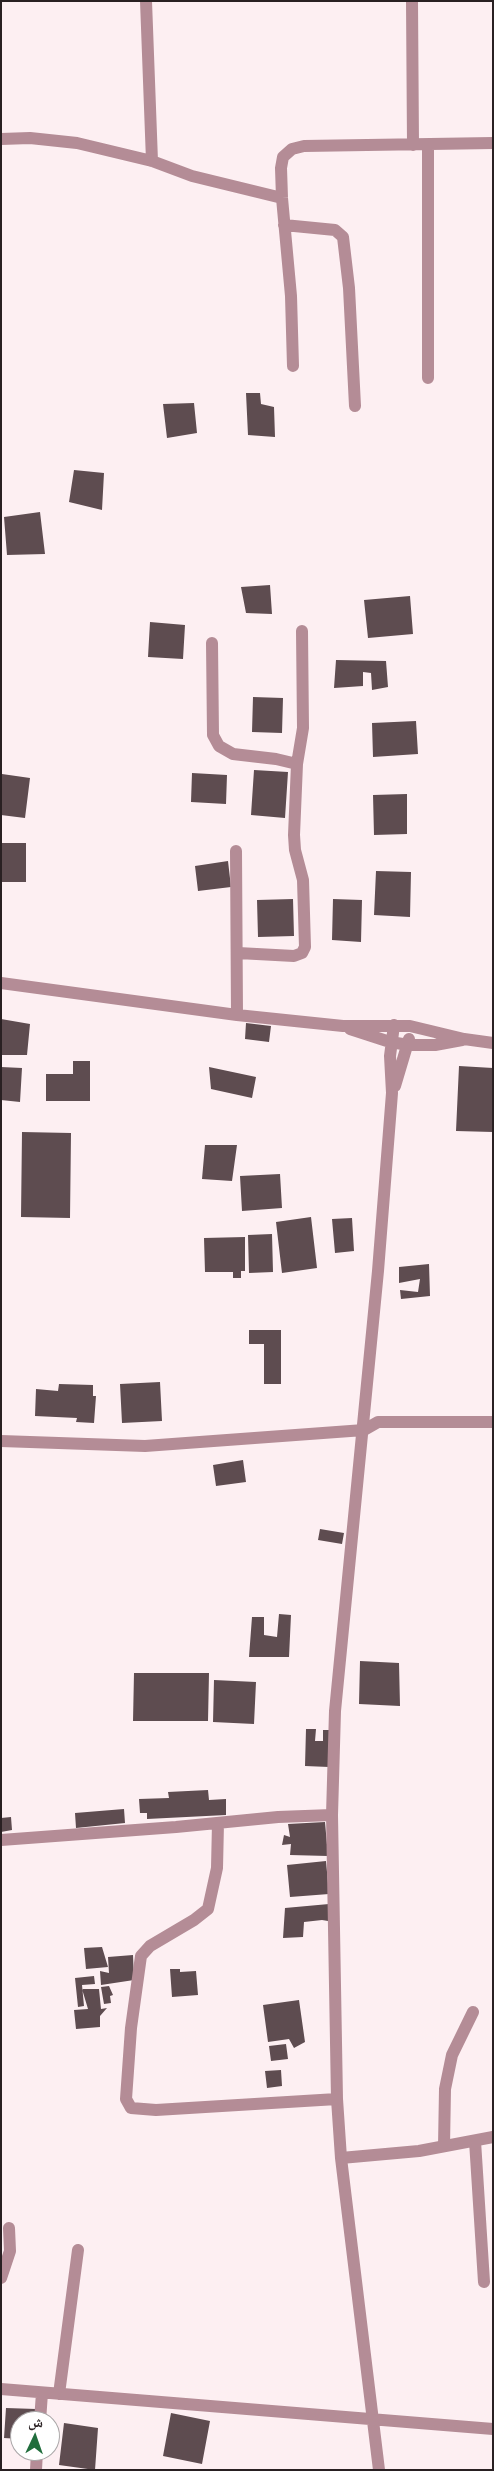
<!DOCTYPE html>
<html>
<head>
<meta charset="utf-8">
<style>
	body { margin:0 }
	#map { position:relative; width:494px; height:2471px; overflow:hidden; background:#fdeff2; font-family:"PT Sans","Noto Naskh Arabic",sans-serif }
	canvas { display:block }
	.frame { position:absolute; inset:0; border:2px solid #292022; pointer-events:none }
	.north { position:absolute; left:10px; top:2411px; width:50px; height:50px; box-sizing:border-box; background:#fff; border:1px solid #a9a6a7; border-radius:50%; rotate:3deg; font-size:14px; font-weight:700; line-height:20px; text-align:center; color:#292022 }
	.north::after { content:''; display:block; margin:auto; width:18px; height:22px; background:#216e3d; clip-path:polygon(50% 0,100% 100%,50% 72%,0 100%) }
</style>
</head>
<body>
<div id="map">
<canvas width="494" height="2471"></canvas>
<div class="frame"></div>
<div class="north">ش</div>
</div>
<script>
const ctx = document.querySelector('canvas').getContext('2d');
ctx.lineJoin = 'round';
function fill(path, color) { ctx.fillStyle = color; ctx.fill(path, 'evenodd'); }
const toPath = rows => new Path2D(rows.map(r => 'M' + r).join(''));
function stroke(path, color, width, dash) { ctx.strokeStyle = color; ctx.lineWidth = width; ctx.lineCap = dash ? 'butt' : 'round'; ctx.setLineDash(dash || []); ctx.stroke(path); }
const building = toPath([
	[246,393,260,393,261,404,274,407,275,437,248,435],
	[194,403,197,433,167,438,163,404],
	[74,470,104,473,102,510,69,502],
	[40,512,45,554,7,555,4,517],
	[270,585,272,614,246,613,241,587],
	[410,596,413,634,368,638,364,600],
	[150,622,185,625,183,659,148,657],
	[336,660,386,661,388,687,372,690,371,673,363,672,363,686,334,688],
	[253,697,283,698,282,733,252,732],
	[416,721,418,754,373,757,372,723],
	[254,770,288,772,285,818,251,815],
	[192,773,227,775,226,804,191,802],
	[2,774,30,778,25,818,1,815],
	[407,794,407,834,374,835,373,795],
	[1,843,26,843,26,882,1,882],
	[228,861,231,887,198,891,195,866],
	[376,871,411,872,410,917,374,915],
	[293,899,294,936,258,937,257,900],
	[333,899,362,900,361,942,332,940],
	[1,1019,30,1024,27,1055,1,1055],
	[246,1023,271,1026,269,1042,245,1039],
	[73,1061,90,1061,90,1101,46,1101,46,1074,73,1074],
	[459,1066,493,1068,493,1132,456,1131],
	[1,1067,22,1068,20,1102,1,1100],
	[209,1067,256,1077,252,1098,211,1089],
	[22,1132,71,1133,70,1218,21,1217],
	[205,1145,237,1145,232,1181,202,1179],
	[280,1174,282,1208,242,1211,240,1176],
	[311,1217,317,1268,282,1273,276,1222],
	[352,1218,354,1251,335,1253,332,1219],
	[272,1234,273,1272,249,1273,248,1235],
	[245,1237,245,1271,241,1271,241,1278,233,1278,233,1272,205,1272,204,1238],
	[429,1264,430,1296,401,1299,400,1290,418,1292,420,1279,399,1283,399,1267],
	[249,1330,281,1330,281,1384,264,1384,264,1344,249,1344],
	[160,1382,162,1421,122,1423,120,1384],
	[59,1384,93,1385,93,1396,96,1396,94,1423,76,1422,77,1418,35,1416,36,1389,58,1391],
	[243,1460,246,1482,216,1486,213,1465],
	[320,1529,344,1533,342,1544,318,1540],
	[279,1614,291,1615,289,1657,249,1657,252,1617,264,1617,264,1635,277,1637],
	[360,1661,399,1663,400,1706,359,1704],
	[134,1673,209,1673,208,1721,133,1721],
	[214,1680,256,1682,254,1724,213,1722],
	[306,1729,316,1729,315,1741,323,1741,323,1730,330,1730,329,1767,305,1766],
	[208,1790,209,1800,226,1799,226,1815,147,1819,147,1813,140,1813,139,1799,169,1798,168,1792],
	[124,1809,125,1823,76,1828,75,1813],
	[11,1817,12,1830,1,1832,1,1818],
	[325,1822,328,1856,290,1855,291,1844,282,1845,284,1835,290,1837,288,1824],
	[326,1861,329,1894,290,1897,287,1865],
	[329,1904,334,1922,322,1920,304,1922,303,1937,283,1938,285,1908],
	[102,1947,108,1967,86,1969,84,1948],
	[133,1955,134,1980,101,1985,100,1971,109,1973,108,1957],
	[170,1969,180,1969,180,1972,196,1971,198,1995,172,1997],
	[94,1976,95,1984,82,1985,84,2006,78,2007,75,1978],
	[109,1986,113,1995,110,1996,111,2003,104,2004,101,1987],
	[82,1989,99,1989,101,2009,107,2008,100,2016,100,2027,76,2029,74,2010,88,2009],
	[299,2000,305,2042,294,2048,289,2039,268,2042,263,2005],
	[286,2044,288,2059,271,2061,269,2046],
	[281,2070,282,2086,267,2088,265,2071],
	[6,2408,36,2409,35,2421,20,2421,20,2439,4,2438],
	[171,2413,210,2421,202,2464,163,2456],
	[64,2423,98,2428,95,2470,59,2465]
]);
const minor = toPath([
	[146,1,152,161],
	[412,1,413,145],
	[1,139,30,138,77,143,152,161,192,176,282,198],
	[428,145,428,378],
	[284,225,335,230,343,237,349,288,355,406],
	[293,366,291,296,282,198,281,168,283,157,292,149,304,146,493,143],
	[212,643,213,735,219,746,233,754,276,759,297,764],
	[236,851,237,1015],
	[238,953,294,956,302,953,305,947,303,880,295,850,294,835,297,764,303,728,302,631],
	[1,983,237,1015,343,1026,410,1026,464,1039,493,1043],
	[350,1029,390,1042,409,1045,435,1045,462,1040],
	[395,1086,409,1039],
	[1,1441,145,1446,364,1430,378,1422,493,1422],
	[218,1823,217,1868,208,1909,194,1920,150,1946,141,1956,131,2028,126,2099,131,2108,156,2110,337,2099],
	[1,1840,176,1827,278,1817,332,1815],
	[475,2141,484,2282],
	[444,2146,445,2089,452,2055,473,2012],
	[341,2158,419,2151,493,2137],
	[1,2278,10,2251,9,2228],
	[1,2389,493,2429],
	[59,2394,78,2250],
	[40,2421,42,2393],
	[36,2470,37,2451],
	[379,2470,341,2158,337,2099,332,1815,335,1711,378,1271,392,1093,390,1056,394,1025]
]);
fill(building, '#5e4c50');
stroke(minor, '#b48c96', 12);
</script>
</body>
</html>
